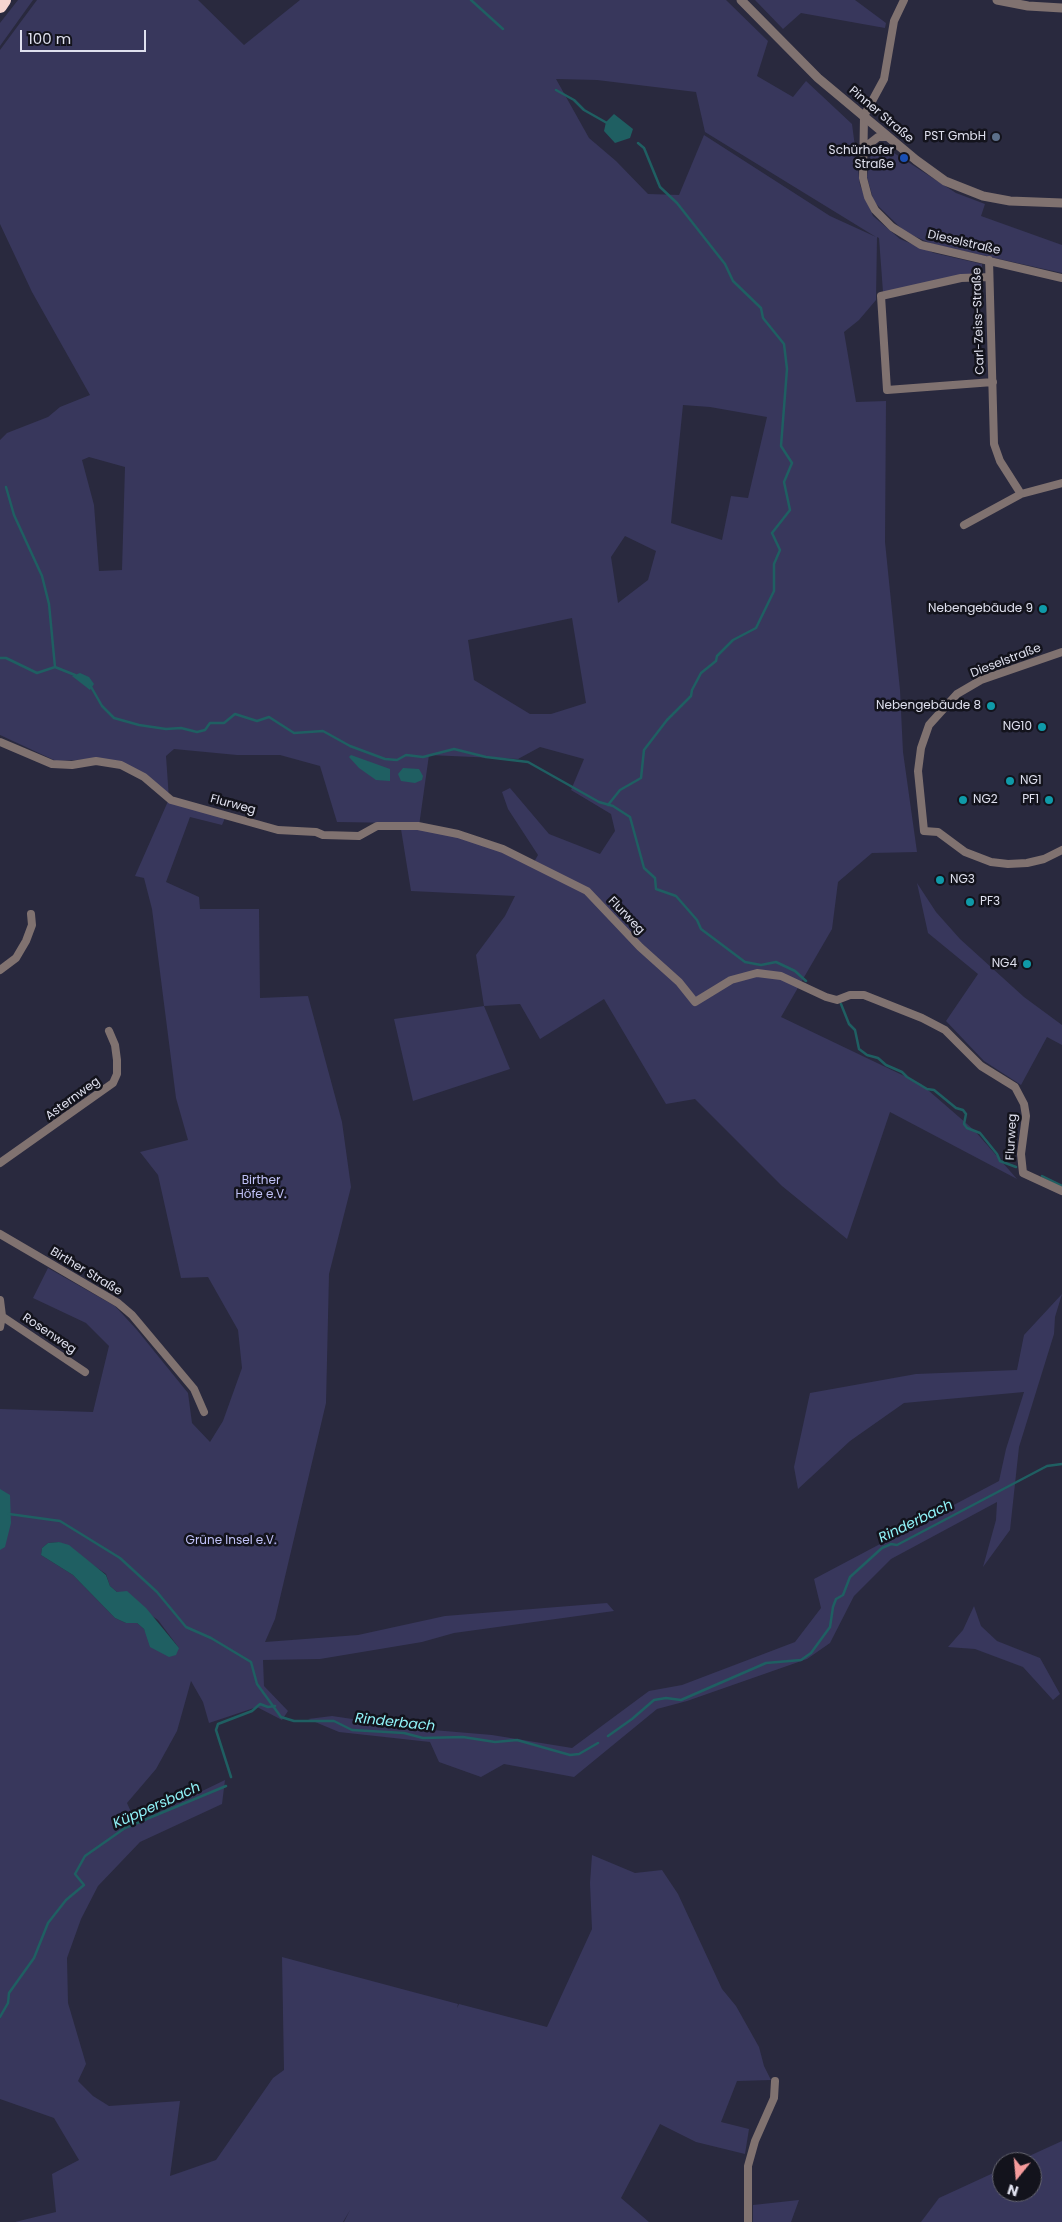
<!DOCTYPE html>
<html>
<head>
<meta charset="utf-8">
<style>
	body { margin:0 }
	#map { position:relative; width:1062px; height:2222px; overflow:hidden; background:#29293e; font-family:Poppins,sans-serif }
	canvas { display:block }
	.north { position:absolute; left:992px; top:2152px; width:50px; height:50px; box-sizing:border-box; background:#13131c; border:1px solid #656570; border-radius:50%; rotate:197deg; font-size:14px; font-weight:700; line-height:20px; text-align:center; color:#dfe0ee }
	.north::after { content:''; display:block; margin:auto; width:18px; height:22px; background:#f59b9c; clip-path:polygon(50% 0,100% 100%,50% 72%,0 100%) }
	.scale { position:absolute; left:20px; top:30px; width:126px; height:22px; box-sizing:border-box; border:2px solid #dfe0ee; border-top:0; padding-left:6px; font-size:15px; line-height:18px; white-space:nowrap; color:#dfe0ee; -webkit-text-stroke:4px #13131c; paint-order:stroke }
</style>
</head>
<body>
<div id="map">
<canvas width="1062" height="2222"></canvas>
<div class="north">N</div>
<div class="scale">100 m</div>
</div>
<script>
const ctx = document.querySelector('canvas').getContext('2d');
ctx.lineJoin = 'round';
function fill(path, color) { ctx.fillStyle = color; ctx.fill(path, 'evenodd'); }
const toPath = rows => new Path2D(rows.map(r => 'M' + r).join(''));
function stroke(path, color, width, dash) { ctx.strokeStyle = color; ctx.lineWidth = width; ctx.lineCap = dash ? 'butt' : 'round'; ctx.setLineDash(dash || []); ctx.stroke(path); }
function write(font, color, halo, rows, align = 'center') {
  ctx.font = font + ' Poppins,sans-serif'; ctx.lineWidth = 5; ctx.setLineDash([]); ctx.textBaseline = 'middle'; ctx.strokeStyle = halo; ctx.fillStyle = color; for (const [text, x, y, turn = 0] of rows) {
    ctx.save(); ctx.translate(x, y); ctx.rotate((+turn || 0) * Math.PI / 180); ctx.textAlign = isNaN(turn) ? turn : align; if (halo) ctx.strokeText(text, 0, 0); ctx.fillText(text, 0, 0); ctx.restore();
  }
}
const green = toPath([
	[18,0,33,0,0,46,0,23],
	[37,0,198,0,244,45,300,0,726,0,768,41,757,76,793,97,806,81,852,124,860,185,873,216,900,239,934,253,982,264,982,275,883,292,879,238,877,237,876,300,859,320,844,332,856,402,886,401,885,542,900,690,903,752,917,852,872,853,838,882,832,929,781,1017,921,1084,974,1130,1017,1179,890,1112,847,1239,782,1186,695,1099,666,1104,604,999,540,1039,520,1004,484,1006,510,1069,413,1101,394,1019,484,1006,476,955,505,916,515,896,411,891,400,823,337,822,320,766,280,755,237,755,174,749,166,756,169,799,225,818,222,825,190,817,166,882,199,897,200,909,259,909,260,998,308,996,342,1122,351,1187,329,1274,326,1403,275,1619,265,1642,358,1635,445,1616,607,1603,614,1611,454,1633,422,1642,320,1659,263,1660,264,1686,288,1711,282,1720,257,1707,209,1723,203,1702,191,1681,177,1731,156,1769,127,1803,136,1823,225,1780,222,1804,140,1842,98,1886,81,1919,67,1958,68,2003,86,2064,78,2081,93,2096,109,2106,180,2101,170,2176,216,2160,273,2078,284,2070,282,1957,458,2004,457,2008,459,2004,547,2027,592,1929,590,1883,592,1855,635,1873,662,1870,678,1894,722,1989,736,2006,759,2047,764,2066,771,2080,737,2081,721,2122,749,2129,745,2154,696,2142,660,2124,621,2198,649,2222,344,2222,350,2210,343,2222,15,2222,56,2212,52,2174,79,2160,54,2118,0,2099,0,1409,93,1412,109,1346,86,1323,33,1298,48,1268,115,1306,137,1330,188,1393,192,1423,210,1442,223,1421,242,1368,238,1330,208,1277,181,1278,158,1175,140,1152,188,1140,176,1098,152,909,144,878,135,876,169,799,137,770,96,759,56,761,0,735,0,440,7,433,48,417,60,407,90,395,32,292,0,224,0,50],
	[556,79,597,80,696,92,705,132,876,237,830,216,704,135,679,195,648,194,616,161,589,138],
	[683,405,710,407,767,417,748,498,731,496,722,540,671,523],
	[89,457,125,467,122,570,99,571,94,505,82,460],
	[625,536,656,551,648,580,618,603,611,557],
	[572,618,586,703,551,714,530,714,474,680,468,640],
	[540,747,584,759,571,790,611,814,615,831,600,854,549,834,510,788,502,792,508,809,538,855,534,862,480,840,419,826,429,755,518,759],
	[59,1542,106,1574,110,1586,117,1592,158,1620,179,1648,149,1639,144,1629,137,1623,126,1623,115,1618,73,1575,41,1555,42,1548,48,1543],
	[755,0,855,0,886,23,885,28,801,13,783,29],
	[880,144,956,193,985,204,981,216,1062,245,1062,273,932,244,905,232,874,202,867,177,871,152],
	[917,883,936,912,960,939,1024,997,1062,1025,1062,1045,1047,1037,1021,1085,984,1061,946,1021,978,974,928,933],
	[1062,1294,1055,1317,1054,1334,1019,1447,1010,1530,983,1567,996,1520,997,1502,891,1559,854,1596,830,1643,807,1659,687,1701,657,1709,574,1777,504,1764,481,1777,439,1762,430,1742,339,1732,308,1719,332,1716,421,1729,492,1735,572,1748,649,1691,682,1685,795,1642,821,1608,814,1579,999,1481,1006,1449,1024,1392,904,1403,850,1441,798,1489,794,1467,810,1393,916,1374,1017,1370,1024,1335],
	[974,1606,981,1626,997,1641,1040,1658,1060,1694,1053,1700,1023,1667,975,1649,948,1647,963,1630],
	[1062,2141,1062,2222,921,2222,939,2198,1002,2169,1002,2192,1032,2192,1032,2162,1016,2162],
	[799,2200,791,2222,753,2222,753,2205]
]);
const water = toPath([
	[614,114,633,129,630,138,615,143,604,131,606,122],
	[80,673,89,677,94,684,90,690,72,676],
	[351,755,390,769,390,781,376,780,359,768,349,757],
	[403,768,419,769,423,776,422,780,415,783,401,781,398,774],
	[0,1489,10,1495,11,1523,5,1547,0,1550],
	[59,1542,69,1545,106,1575,110,1586,117,1592,127,1591,146,1608,179,1648,176,1655,169,1657,150,1647,144,1629,137,1623,126,1623,115,1618,73,1575,41,1555,42,1548,48,1543]
]);
const stream = toPath([
	[471,0,503,29],
	[556,90,574,100,584,110,607,123],
	[6,487,14,515,42,576,49,604,55,667],
	[0,658,6,658,37,673,55,667,75,675],
	[90,685,102,706,114,718,139,725,166,729,181,728,197,732,205,730,210,723,224,723,235,714,257,721,269,717,294,733,323,731,350,746,385,759,397,760,406,755,423,757,454,749,486,757,528,762,599,802,613,806,630,817,644,868,655,878,656,889,676,896,697,920,701,929,745,962,761,965,776,962,795,971,806,981],
	[608,805,620,790,641,778,644,750,667,720,691,696,692,690,701,673,716,661,717,656,733,640,756,628,774,591,774,564,780,550,772,533,790,510,784,482,792,463,781,446,787,369,784,344,763,318,761,308,733,281,725,264,677,203,660,187,644,148,638,143],
	[841,1004,849,1024,855,1030,859,1049,867,1055,878,1058,886,1065,902,1072,907,1077,927,1089,934,1090,956,1108,963,1110,966,1114,964,1124,967,1128,980,1133,997,1154,1000,1161,1016,1167],
	[1042,1176,1062,1186],
	[9,1514,60,1521,120,1558,157,1592,186,1627,211,1638,251,1662,257,1684,281,1717,294,1721,334,1721,352,1730,404,1733,423,1738,463,1737,495,1742,517,1740,570,1755,579,1754,598,1743],
	[608,1736,632,1719,654,1700,666,1698,681,1700,766,1663,801,1660,811,1653,830,1627,833,1607,836,1599,843,1595,850,1577,882,1548,891,1544,897,1545,1047,1466,1062,1464],
	[231,1777,216,1730,218,1724,252,1711,260,1704,268,1707,275,1706],
	[0,2017,8,2003,9,1993,34,1958,48,1923,66,1900,84,1885,75,1874,85,1856,125,1828,226,1786]
]);
const minor = toPath([
	[904,0,894,21,884,79,864,116,863,178,868,197,875,210,892,227,921,245,1062,278],
	[864,148,878,137,888,137],
	[989,260,994,444,1000,461,1021,494],
	[988,277,961,278,881,296,887,390,993,382],
	[964,525,1021,494,1062,483],
	[1062,652,981,680,957,694,929,725,921,748,918,771,924,831,938,832,965,852,991,862,1008,864,1027,863,1044,859,1062,850],
	[0,742,52,764,72,765,96,761,121,765,144,777,171,800,278,830,316,832,323,835,359,836,377,826,418,826,458,834,503,849,587,891,640,947,679,982,695,1002,731,980,757,973,781,976,826,997,837,1000,850,995,864,995,922,1018,945,1030,981,1066,1015,1087,1024,1104,1026,1116,1021,1154,1023,1173,1062,1191],
	[0,970,16,958,26,941,32,925,31,914],
	[0,1163,113,1083,117,1074,117,1060,115,1045,109,1031],
	[0,1234,118,1303,132,1315,194,1389,204,1412],
	[0,1300,2,1316,0,1327],
	[0,1315,85,1372],
	[748,2222,748,2166,755,2141,774,2098,775,2081]
]);
const tertiary = toPath([
	[741,0,818,78,916,160,945,181,983,196,1010,201,1062,203],
	[997,0,1028,6,1062,8]
]);
const motorway = toPath([
	[0,6,4,0]
]);
const markers = [
	[996,137,5,"#5c6f8a"],
	[904,158,5,"#1a4fb4"],
	[1043,609,5,"#0f9aa8"],
	[991,706,5,"#0f9aa8"],
	[1042,727,5,"#0f9aa8"],
	[1010,781,5,"#0f9aa8"],
	[963,800,5,"#0f9aa8"],
	[1049,800,5,"#0f9aa8"],
	[940,880,5,"#0f9aa8"],
	[970,902,5,"#0f9aa8"],
	[1027,964,5,"#0f9aa8"]
];
const streetNames = [
	["Pinner Straße",881,115,40],
	["Dieselstraße",964,243,13],
	["Carl-Zeiss-Straße",979,321,-92],
	["Dieselstraße",1006,661,-21],
	["Flurweg",233,805,15],
	["Flurweg",626,916,46],
	["Asternweg",73,1099,-36],
	["Flurweg",1012,1137,-87],
	["Birther Straße",86,1272,31],
	["Rosenweg",49,1334,34]
];
const poiNames = [
	["PST GmbH",986,137],
	["Schürhofer",894,151],
	["Straße",894,165],
	["Nebengebäude 9",1033,609],
	["Nebengebäude 8",981,706],
	["NG10",1032,727],
	["NG1",1020,781,"left"],
	["NG2",973,800,"left"],
	["PF1",1039,800],
	["NG3",950,880,"left"],
	["PF3",980,902,"left"],
	["NG4",1017,964]
];
const parkNames = [
	["Birther",261,1181],
	["Höfe e.V.",261,1195],
	["Grüne Insel e.V.",231,1541]
];
const waterNames = [
	["Rinderbach",916,1522,-26],
	["Rinderbach",395,1723,6],
	["Küppersbach",157,1806,-24]
];
fill(green, '#38375c');
fill(water, '#1f5f62');
stroke(stream, '#1f5f62', 2.5);
stroke(minor, '#807270', 8);
stroke(tertiary, '#807270', 9);
stroke(motorway, '#f6d5d0', 14);
for (const [x, y, r, color] of markers) { const dot = new Path2D(); dot.arc(x, y, r, 0, 2 * Math.PI); ctx.fillStyle = color; ctx.fill(dot); stroke(dot, '#13131c', 2); }
write('12px', '#dfe0ee', '#13131c', streetNames);
write('12px', '#dfe0ee', '#13131c', poiNames, 'right');
write('12px', '#c0c1f7', '#13131c', parkNames);
write('italic 14px', '#90f3f8', '#13131c', waterNames);
</script>
</body>
</html>
